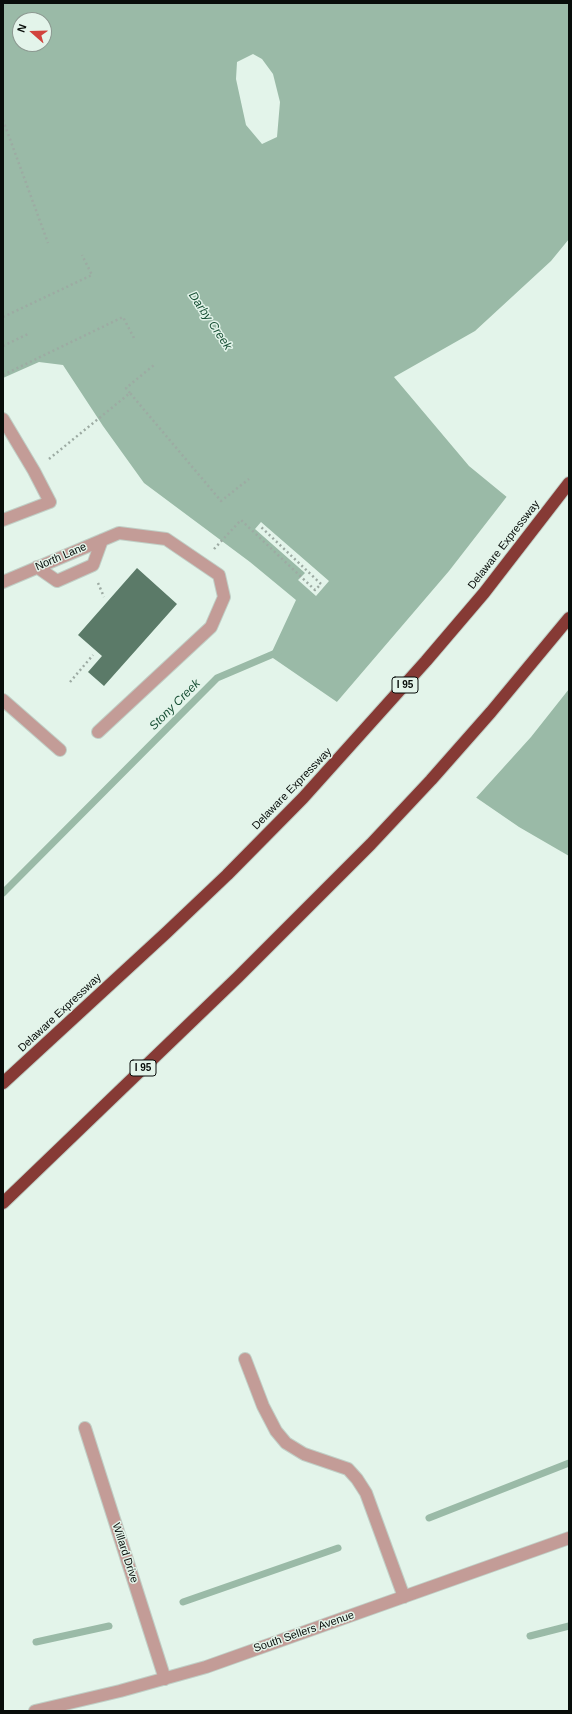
<!DOCTYPE html>
<html>
<head>
<meta charset="utf-8">
<style>
	body { margin:0 }
	#map { position:relative; width:572px; height:1714px; overflow:hidden; background:#e3f4ea; font-family:Arial,sans-serif }
	canvas { display:block }
	.frame { position:absolute; inset:0; border:4px solid #080d0a; pointer-events:none }
	.north { position:absolute; left:12px; top:12px; width:40px; height:40px; box-sizing:border-box; background:#e3f4ea; border:1px solid #8b9890; border-radius:50%; rotate:290deg; font-size:11px; font-weight:700; line-height:16px; text-align:center; color:#080d0a }
	.north::after { content:''; display:block; margin:auto; width:14px; height:18px; background:#d1433d; clip-path:polygon(50% 0,100% 100%,50% 72%,0 100%) }
</style>
</head>
<body>
<div id="map">
<canvas width="572" height="1714"></canvas>
<div class="frame"></div>
<div class="north">N</div>
</div>
<script>
const ctx = document.querySelector('canvas').getContext('2d');
ctx.lineJoin = 'round';
function fill(path, color) { ctx.fillStyle = color; ctx.fill(path, 'evenodd'); }
const toPath = rows => new Path2D(rows.map(r => 'M' + r).join(''));
function stroke(path, color, width, dash) { ctx.strokeStyle = color; ctx.lineWidth = width; ctx.lineCap = dash ? 'butt' : 'round'; ctx.setLineDash(dash || []); ctx.stroke(path); }
function write(font, color, halo, rows, align = 'center') {
  ctx.font = font + ' Arial,sans-serif'; ctx.lineWidth = 3; ctx.setLineDash([]); ctx.textBaseline = 'middle'; ctx.strokeStyle = halo; ctx.fillStyle = color; for (const [text, x, y, turn = 0] of rows) {
    ctx.save(); ctx.translate(x, y); ctx.rotate((+turn || 0) * Math.PI / 180); ctx.textAlign = isNaN(turn) ? turn : align; if (halo) ctx.strokeText(text, 0, 0); ctx.fillText(text, 0, 0); ctx.restore();
  }
}
const water = toPath([
	[3,3,569,3,569,239,551,261,475,331,394,377,469,466,569,548,569,856,519,827,270,656,296,600,250,562,144,483,103,426,63,365,39,362,3,378],
	[20,20,44,20,44,44,20,44],
	[253,54,262,59,273,74,280,102,277,137,262,144,246,125,236,79,237,62]
]);
const pier = toPath([
	[508,495,569,546,569,689,531,737,475,799,336,703,449,571],
	[261,522,329,581,316,596,298,580,305,573,255,529]
]);
const stream = toPath([
	[3,893,217,678,278,652],
	[429,1518,569,1463],
	[183,1602,338,1548],
	[530,1636,569,1626],
	[36,1642,109,1626]
]);
const building = toPath([
	[137,568,177,604,104,686,88,672,102,656,78,635]
]);
const path = toPath([
	[3,120,48,243],
	[3,317,92,275,82,255],
	[3,346,30,333],
	[3,375,123,317,135,340],
	[130,393,126,388,154,365],
	[49,459,130,393,221,501,249,479],
	[214,549,241,520,315,590,321,584,261,527],
	[98,583,104,597],
	[70,682,93,655]
]);
const minor = toPath([
	[3,419,34,471,50,502,3,520],
	[37,567,57,581,93,565,102,540],
	[3,582,119,533,166,539,219,575,224,597,211,627,98,732],
	[3,700,60,750],
	[245,1359,263,1406,276,1431,286,1443,304,1454,348,1469,357,1479,366,1493,404,1597],
	[85,1428,165,1679],
	[35,1711,120,1691,206,1667,569,1538]
]);
const highway = toPath([
	[3,1083,166,933,227,875,303,798,426,661,484,593,569,483],
	[3,1203,238,977,371,844,431,780,491,712,569,618]
]);
const shields = [
	[405,685,26],
	[143,1068,26]
];
const shieldNames = [
	["I 95",405,685],
	["I 95",143,1068]
];
const streetNames = [
	["Delaware Expressway",504,545,-52],
	["North Lane",61,557,-23],
	["Delaware Expressway",292,789,-46],
	["Delaware Expressway",60,1013,-43],
	["Willard Drive",125,1553,72],
	["South Sellers Avenue",304,1632,-19]
];
const waterNames = [
	["Darby Creek",210,321,56],
	["Stony Creek",175,705,-45]
];
fill(water, '#9abaa7');
fill(pier, '#e3f4ea');
stroke(stream, '#9abaa7', 7);
fill(building, '#5b7a68');
stroke(minor, '#c0cfc6', 14);
stroke(highway, '#c0cfc6', 14);
stroke(path, '#9daba3', 2.5, [2, 3]);
stroke(minor, '#c39c97', 12);
stroke(highway, '#863a35', 12);
for (const [x, y, w] of shields) { const box = new Path2D(); box.roundRect(x - w / 2, y - 8, w, 16, 3); ctx.fillStyle = '#e3f4ea'; ctx.fill(box); stroke(box, '#080d0a', 1); }
write('bold 10px', '#080d0a', null, shieldNames);
write('11px', '#080d0a', '#e3f4ea', streetNames);
write('italic 12px', '#174f34', '#e3f4ea', waterNames);
</script>
</body>
</html>
